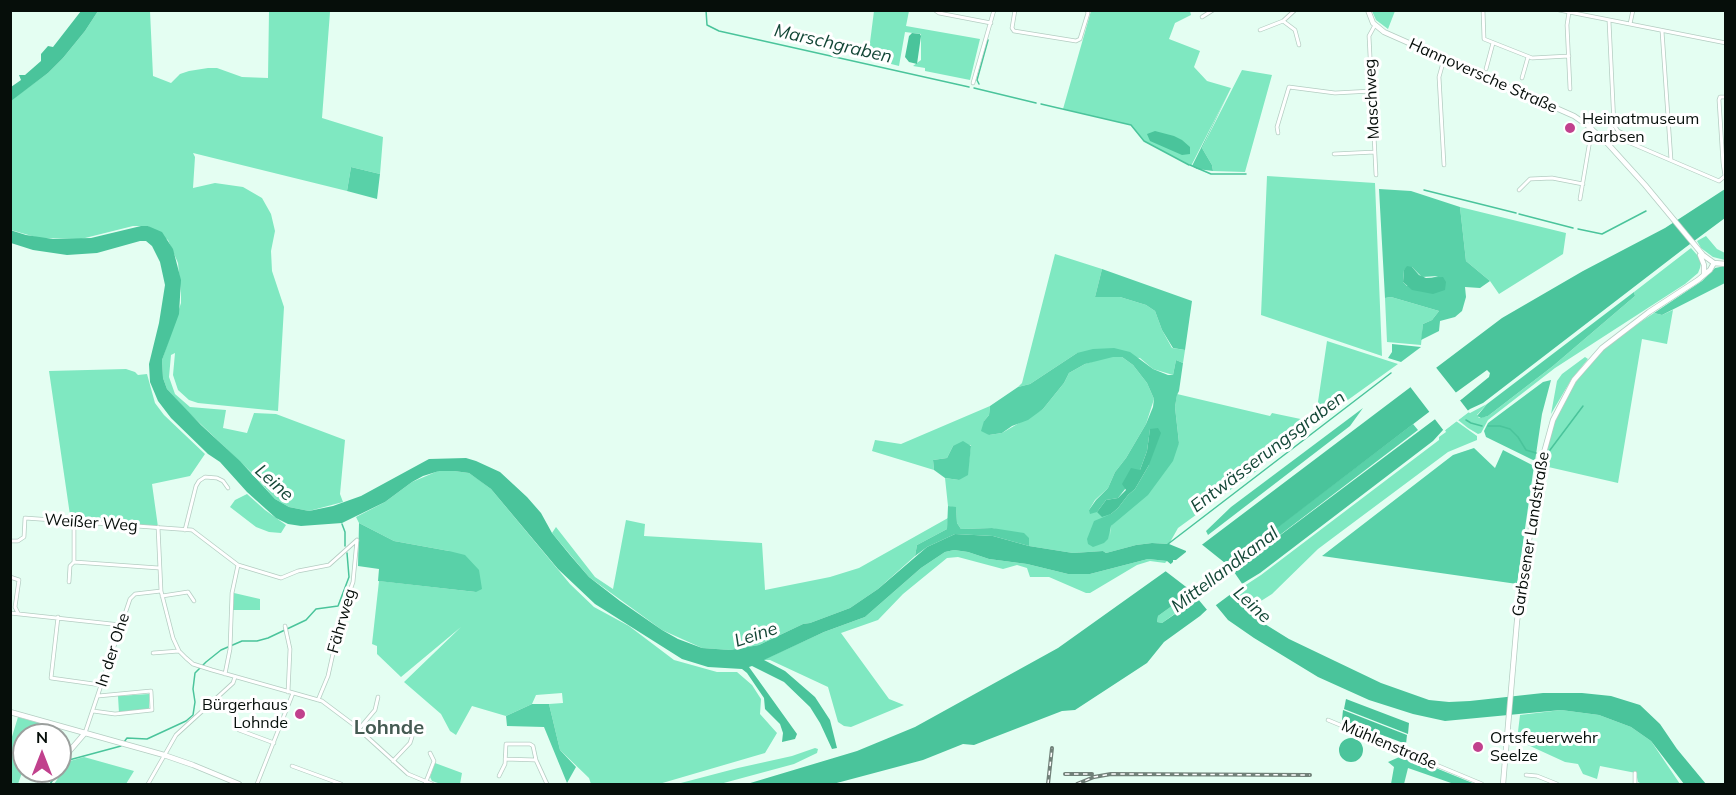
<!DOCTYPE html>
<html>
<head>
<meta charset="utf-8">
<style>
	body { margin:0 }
	#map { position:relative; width:1736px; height:795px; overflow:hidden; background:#e4fef2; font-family:Mulish,sans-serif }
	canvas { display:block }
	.frame { position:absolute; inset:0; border:12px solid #060e0a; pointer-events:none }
	.north { position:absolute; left:12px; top:723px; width:60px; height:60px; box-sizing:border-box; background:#fff; border:2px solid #9b9f9d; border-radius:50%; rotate:0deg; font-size:16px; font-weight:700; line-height:24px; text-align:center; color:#060e0a }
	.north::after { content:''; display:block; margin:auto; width:21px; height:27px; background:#c1418d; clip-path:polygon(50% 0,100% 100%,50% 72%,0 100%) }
</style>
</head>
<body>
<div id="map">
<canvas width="1736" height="795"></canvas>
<div class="frame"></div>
<div class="north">N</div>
</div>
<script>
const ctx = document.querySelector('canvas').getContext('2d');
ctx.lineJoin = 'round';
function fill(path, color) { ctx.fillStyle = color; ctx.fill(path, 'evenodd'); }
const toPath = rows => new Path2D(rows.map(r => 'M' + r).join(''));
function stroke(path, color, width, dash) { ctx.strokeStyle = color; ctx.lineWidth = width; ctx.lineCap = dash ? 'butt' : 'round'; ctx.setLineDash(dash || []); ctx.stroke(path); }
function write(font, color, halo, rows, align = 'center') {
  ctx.font = font + ' Mulish,sans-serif'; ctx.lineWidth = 6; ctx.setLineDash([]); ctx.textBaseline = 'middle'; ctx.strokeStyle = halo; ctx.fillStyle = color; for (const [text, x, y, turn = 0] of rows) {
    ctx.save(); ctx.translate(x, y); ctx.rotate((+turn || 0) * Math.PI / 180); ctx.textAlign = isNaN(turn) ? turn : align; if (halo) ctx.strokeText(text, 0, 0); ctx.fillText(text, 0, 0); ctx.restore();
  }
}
const green = toPath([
	[326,10,330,12,322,118,383,137,380,174,351,167,347,191,193,153,195,157,193,188,215,183,243,187,262,198,271,214,275,231,271,251,272,271,284,307,278,411,198,403,189,400,178,390,173,375,175,353,171,355,169,377,175,394,190,407,226,410,223,428,247,433,254,413,276,414,345,440,340,494,343,502,309,511,289,507,275,499,253,474,254,470,252,473,189,413,167,389,163,378,162,360,181,303,181,293,178,263,168,240,148,226,133,226,81,239,39,238,11,230,10,101,48,73,63,58,85,31,98,11,150,11,153,76,171,83,180,74,189,71,208,68,217,68,242,77,268,78,269,11],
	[874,11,909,11,906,26,980,39,970,80,925,71,925,68,913,66,921,60,921,34,905,32,899,66,868,58],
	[1091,11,1190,11,1191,15,1175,23,1169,39,1200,51,1194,67,1207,81,1231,88,1191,166,1144,141,1131,125,1063,109],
	[1372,11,1395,11,1388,29,1376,20],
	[1242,70,1272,75,1245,172,1213,171,1212,165,1202,148],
	[1267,176,1375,183,1382,356,1261,315],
	[1460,207,1566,233,1563,254,1499,294,1490,281,1466,261],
	[1706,236,1717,249,1725,253,1725,260,1713,257,1701,248,1697,241],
	[1691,248,1698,256,1701,263,1700,268,1698,273,1685,284,1555,368,1488,420,1481,433,1478,434,1468,428,1458,420,1468,412,1470,413,1487,404,1477,415,1479,418,1488,416,1553,366,1635,296,1634,292],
	[1055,254,1102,269,1095,297,1120,297,1146,305,1155,311,1162,330,1172,348,1185,350,1183,363,1176,360,1173,375,1153,369,1140,358,1077,353,1030,384,1018,387,1022,383],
	[1391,297,1439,311,1432,320,1423,324,1421,345,1387,342,1385,298],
	[1673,310,1667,344,1642,339,1618,483,1544,466,1543,463,1554,422,1570,391,1580,376,1604,349,1630,329,1654,313,1662,315],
	[1327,341,1398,364,1260,463,1259,469,1178,528,1169,544,1152,543,1136,545,1106,553,1103,551,1073,553,1029,546,1028,538,992,528,961,529,957,523,956,508,948,506,945,478,959,480,969,461,971,445,953,446,947,458,933,460,934,470,872,451,875,440,901,444,990,406,989,415,984,421,989,435,1002,433,1043,409,1064,383,1069,373,1085,364,1106,357,1122,357,1133,365,1147,383,1154,399,1146,424,1126,458,1115,472,1108,488,1095,500,1089,510,1111,514,1110,535,1111,526,1179,443,1175,407,1177,394,1270,416,1272,413,1315,422],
	[1585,357,1588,359,1571,380,1551,414,1557,381,1562,374],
	[126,369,135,372,138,375,147,374,155,403,164,415,205,454,190,476,152,484,158,527,71,522,49,371],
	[1456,421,1477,436,1477,440,1448,452,1338,534,1318,549,1272,594,1261,601,1246,605,1235,592,1261,575,1439,440,1439,437,1446,432,1445,430],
	[438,471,454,471,469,473,479,480,491,489,570,584,594,607,629,626,674,660,717,672,737,672,752,685,761,699,760,714,777,733,765,753,659,784,591,784,589,778,560,750,549,704,563,703,562,693,536,695,532,704,506,716,472,706,456,735,450,731,441,714,404,682,461,627,401,677,377,654,377,646,372,644,379,581,476,592,449,551,394,541,359,523,356,517,385,502,412,482],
	[247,494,265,510,286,525,281,533,269,532,256,527,230,507,235,500],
	[948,518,947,529,917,545,915,556,878,589,850,608,810,623,803,624,759,645,730,650,702,648,662,630,589,577,552,533,556,527,595,577,613,589,626,520,645,524,644,536,762,543,765,590,830,577,859,568],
	[954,550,968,552,989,559,1027,564,1068,574,1090,574,1148,559,1167,561,1165,563,1150,561,1137,565,1090,593,1086,593,1049,577,1030,577,1027,568,1017,565,1003,569,958,557,947,558,903,594,878,620,841,633,889,699,904,705,851,727,844,726,838,722,828,687,770,660,763,660,824,632,865,617,921,568,945,552],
	[1192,591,1198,599,1191,602,1162,623,1157,622,1158,616],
	[234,593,260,599,260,610,233,610],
	[149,694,149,710,119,713,118,696],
	[1561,710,1599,715,1631,727,1651,741,1680,784,1642,784,1638,782,1636,773,1600,766,1597,779,1583,774,1578,764,1565,762,1517,740,1520,715],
	[18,717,39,723,35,735,24,735,24,767,18,784,11,784,11,740],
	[815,748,818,749,817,753,794,764,720,784,677,784,738,768,792,756],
	[84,757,134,771,126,784,54,784,70,761],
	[435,763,462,773,460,784,441,784,432,781,430,777]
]);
const forest = toPath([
	[1231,88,1202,148,1212,165,1213,171,1197,169,1192,166],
	[351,167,380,174,377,199,347,191],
	[1379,189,1411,191,1460,207,1466,261,1490,281,1480,288,1465,287,1466,297,1462,311,1455,317,1440,321,1439,331,1421,340,1423,324,1432,320,1439,311,1391,297,1385,298],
	[1412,267,1422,277,1438,276,1407,286,1403,282,1404,270],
	[1725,266,1725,283,1662,315,1654,313,1702,281,1715,268],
	[1102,269,1192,301,1185,350,1173,348,1162,330,1155,311,1146,305,1120,297,1095,297],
	[1634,292,1635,296,1553,366,1488,416,1481,418,1477,416,1487,404],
	[1392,344,1421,347,1401,362,1388,358,1392,352],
	[1114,348,1130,352,1153,369,1168,375,1173,375,1176,360,1183,363,1179,391,1177,395,1175,407,1179,443,1173,461,1148,495,1111,526,1108,539,1104,543,1093,547,1088,544,1087,539,1094,521,1111,514,1118,508,1128,495,1135,489,1149,465,1150,429,1147,451,1140,470,1118,498,1106,500,1097,512,1090,514,1089,510,1096,500,1108,488,1115,472,1126,458,1146,424,1153,407,1154,399,1147,383,1133,365,1122,357,1113,357,1085,364,1069,373,1064,383,1043,409,1028,420,1012,426,1002,433,989,435,981,431,984,421,989,415,990,406,1018,387,1030,384,1077,353,1093,349],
	[1551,380,1542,414,1535,461,1486,437,1484,431,1488,423,1543,382],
	[1363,408,1350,426,1208,535,1206,531,1231,507],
	[1413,424,1418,430,1243,563,1238,557],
	[963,441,971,446,968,475,959,480,945,478,934,470,933,460,947,458,953,446],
	[1474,448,1495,468,1503,450,1534,466,1517,584,1322,556,1453,455],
	[948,506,956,507,957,523,961,529,992,528,1024,533,1029,538,1029,546,993,536,955,534,927,547,915,556,917,545,947,529],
	[359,523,394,541,449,551,465,555,479,570,482,589,476,592,378,581,379,569,358,566],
	[532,704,549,704,560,750,576,767,567,783,544,727,507,726,506,716],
	[1404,755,1475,784,1454,784,1408,768,1404,784,1391,784,1394,767,1388,762]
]);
const water = toPath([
	[81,11,98,11,85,31,63,58,48,73,11,101,11,87,21,80,19,75,25,75,41,61,41,54,48,46,53,47],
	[912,33,920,34,921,36,917,64,909,62,905,57,909,36],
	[1155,131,1174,136,1182,140,1190,147,1190,154,1182,155,1150,141,1147,134],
	[1725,189,1725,218,1686,247,1483,403,1470,409,1443,430,1433,441,1260,573,1232,590,1260,621,1289,639,1381,683,1429,700,1449,702,1470,701,1543,693,1582,693,1611,696,1640,705,1660,724,1677,749,1706,784,1684,784,1651,741,1631,727,1599,715,1561,710,1445,721,1413,714,1369,700,1318,677,1254,638,1228,620,1214,603,1200,616,1164,642,1147,663,1075,710,1062,711,974,745,963,744,923,760,833,784,747,784,857,751,915,727,1058,648,1173,566,1167,561,1148,559,1090,574,1068,574,1027,564,989,559,968,552,954,550,945,552,921,568,865,617,824,632,764,660,785,671,815,697,830,720,837,748,832,749,820,723,810,707,784,682,752,666,749,667,797,734,795,739,782,742,783,733,780,724,765,709,764,698,747,673,742,669,708,667,682,659,595,604,558,569,491,489,469,473,454,471,439,471,423,476,412,482,385,502,342,523,301,526,288,524,276,518,247,492,220,462,208,454,171,418,158,401,150,382,149,364,159,323,165,285,160,262,152,246,146,241,140,241,97,253,67,255,33,250,11,243,10,230,26,235,53,239,91,238,141,226,148,226,162,232,173,249,181,280,179,314,162,360,163,378,167,389,201,425,240,461,275,499,289,507,309,511,333,506,361,496,429,459,466,458,476,461,500,472,527,497,541,513,552,533,570,555,589,577,620,601,662,630,678,639,702,648,730,650,759,645,803,624,810,623,850,608,878,589,927,547,955,534,993,536,1029,546,1073,553,1103,551,1106,553,1136,545,1152,543,1169,544,1191,553,1502,318,1583,271,1665,228],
	[1487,370,1490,373,1489,377,1462,399,1243,563,1234,572,1224,580,1217,574,1429,412],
	[1198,587,1204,594,1162,623,1157,622,1158,616],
	[1407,266,1412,267,1419,275,1426,278,1443,277,1446,282,1445,290,1433,294,1412,290,1403,282,1404,270],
	[1158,428,1161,433,1149,465,1135,489,1128,495,1118,508,1111,514,1102,517,1097,512,1106,500,1118,498,1126,490,1122,484,1131,468,1140,470,1147,451,1150,429],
	[1346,699,1409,723,1408,734,1344,709],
	[1343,710,1407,735,1406,744,1342,720],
	'1339 750a12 12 0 1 1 24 0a12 12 0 1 1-24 0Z'
]);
const pier = toPath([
	[1434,365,1457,394,1431,414,1408,384],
	[1459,399,1469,412,1444,431,1434,418],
	[1200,543,1230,567,1194,593,1164,570,1173,562,1173,560,1176,560,1186,552,1186,550,1191,550],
	[1234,572,1243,585,1208,611,1198,599]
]);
const stream = toPath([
	[706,10,707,25,719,31,969,87],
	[979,84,977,80,988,40],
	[974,88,1036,103],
	[1041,104,1131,125,1144,141,1189,165],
	[1190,165,1211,174,1246,174],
	[1424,190,1516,213],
	[1519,214,1573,228],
	[1578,229,1602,234,1646,211],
	[1466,420,1471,423,1482,426],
	[1488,426,1500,426,1510,429,1518,437,1526,450,1536,453],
	[1547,454,1583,406],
	[342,524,345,532,345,546],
	[1168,544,1391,373],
	[124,742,127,738,147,739,186,721,193,715,195,702,193,689,195,673,206,662,221,650,242,641,257,641,268,638,306,620,316,609,338,606,349,577,347,553],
	[60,770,69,760,121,746],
	[50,784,59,771]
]);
const street = toPath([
	[1015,10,1012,28,1014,31,1076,41,1080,39,1088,13,1087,10],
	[1483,10,1484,39,1532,58,1569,56],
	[1559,10,1726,43],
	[936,11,939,13,991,23],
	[1569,12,1567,25,1570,89],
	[1202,17,1213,10],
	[1283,21,1295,30,1299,45],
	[1609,21,1614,125,1618,131,1633,138,1634,144],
	[1630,24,1633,10],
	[1375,25,1369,36,1376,175],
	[1260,30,1283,21,1295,10],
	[1662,31,1671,160],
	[1444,59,1439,77,1444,165],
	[1486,69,1493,43],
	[1522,78,1528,57],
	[973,83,994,10],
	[1278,133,1277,127,1289,87,1335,93,1372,91],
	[1602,138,1614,136,1719,181,1725,176,1723,163,1726,161],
	[1334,154,1375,152],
	[1723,163,1719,100,1720,97,1726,97],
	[1519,190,1530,179,1552,178,1583,184],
	[1580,199,1592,128],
	[74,522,74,562,159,568],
	[158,527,161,591,173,638,179,651,186,658,193,664,212,670,322,701,354,725,408,774,432,784],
	[185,530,196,486,199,481,205,477,217,478,223,481,228,488],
	[10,541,18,541,24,537,25,518,192,530,238,565,281,578,298,571,329,565,357,540],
	[10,577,19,580,15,607,18,613],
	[69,582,70,566,74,562],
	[162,596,188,592,194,601],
	[10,613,121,625],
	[58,617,51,678,101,685],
	[285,626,290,649,288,692],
	[153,653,179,651],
	[225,674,230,649,232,593,238,565],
	[318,700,328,676,342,613,353,582,357,540],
	[93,711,115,714,152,710,151,691,98,696],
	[1328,720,1482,784],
	[359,729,375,710,378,697],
	[239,730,274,743],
	[85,733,130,599,135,594,161,591],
	[505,759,536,760],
	[393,761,410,743,412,737],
	[292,766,341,784],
	[1526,775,1537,776,1557,784],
	[499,776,505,764,506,744,530,744,533,746,536,760,547,784],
	[148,784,176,735,233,683,235,677],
	[257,784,293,693],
	[425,784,434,761,430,753],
	[1635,784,1635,773]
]);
const secondary = toPath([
	[1368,10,1373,23,1384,32,1574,116,1587,125,1608,144,1645,185,1703,255,1714,263,1726,264],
	[1700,255,1704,265,1704,275],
	[10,712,164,755,193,765,239,784],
	[60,762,85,733],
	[40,784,52,771],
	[1503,784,1517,621,1540,467,1553,420,1574,380,1602,348,1649,312,1698,280,1710,270,1714,263]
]);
const rail = toPath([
	[1065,774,1092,774],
	[1048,784,1052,748],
	[1077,784,1094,777,1111,774,1310,775]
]);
const markers = [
	[1570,128,6,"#c1418d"],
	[300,714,6,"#c1418d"],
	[1478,747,6,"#c1418d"]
];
const streetNames = [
	["Hannoversche Straße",1483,76,24],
	["Maschweg",1372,99,-93],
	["Weißer Weg",91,523,4],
	["Garbsener Landstraße",1531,534,-81],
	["Fährweg",342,621,-74],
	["In der Ohe",113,650,-72],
	["Mühlenstraße",1389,745,23]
];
const poiNames = [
	["Heimatmuseum",1582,119],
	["Garbsen",1582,137],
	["Bürgerhaus",288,705,"right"],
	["Lohnde",288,723,"right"],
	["Ortsfeuerwehr",1490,738],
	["Seelze",1490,756]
];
const waterNames = [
	["Marschgraben",833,44,13],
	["Entwässerungsgraben",1268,452,-37],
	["Leine",274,483,42],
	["Mittellandkanal",1225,570,-37],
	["Leine",1252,605,43],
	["Leine",756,635,-18]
];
const quarterNames = [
	["Lohnde",389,728]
];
fill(green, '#7fe8c1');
fill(forest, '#59d1a8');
fill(water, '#4ac49b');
fill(pier, '#e4fef2');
stroke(stream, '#4ac49b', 1.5);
stroke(street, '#b4cdc2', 4.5);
stroke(secondary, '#b4cdc2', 6);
stroke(street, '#fff', 3);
stroke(secondary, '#fff', 4.5);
stroke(rail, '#718179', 4);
stroke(rail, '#fff', 1.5, [4.5]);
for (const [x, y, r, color] of markers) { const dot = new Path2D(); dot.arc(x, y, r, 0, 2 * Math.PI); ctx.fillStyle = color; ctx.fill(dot); stroke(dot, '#fff', 2); }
write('16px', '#060e0a', '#fff', streetNames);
write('16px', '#060e0a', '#fff', poiNames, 'left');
write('italic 18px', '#144737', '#fff', waterNames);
write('bold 20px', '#455b52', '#fff', quarterNames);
</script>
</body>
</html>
